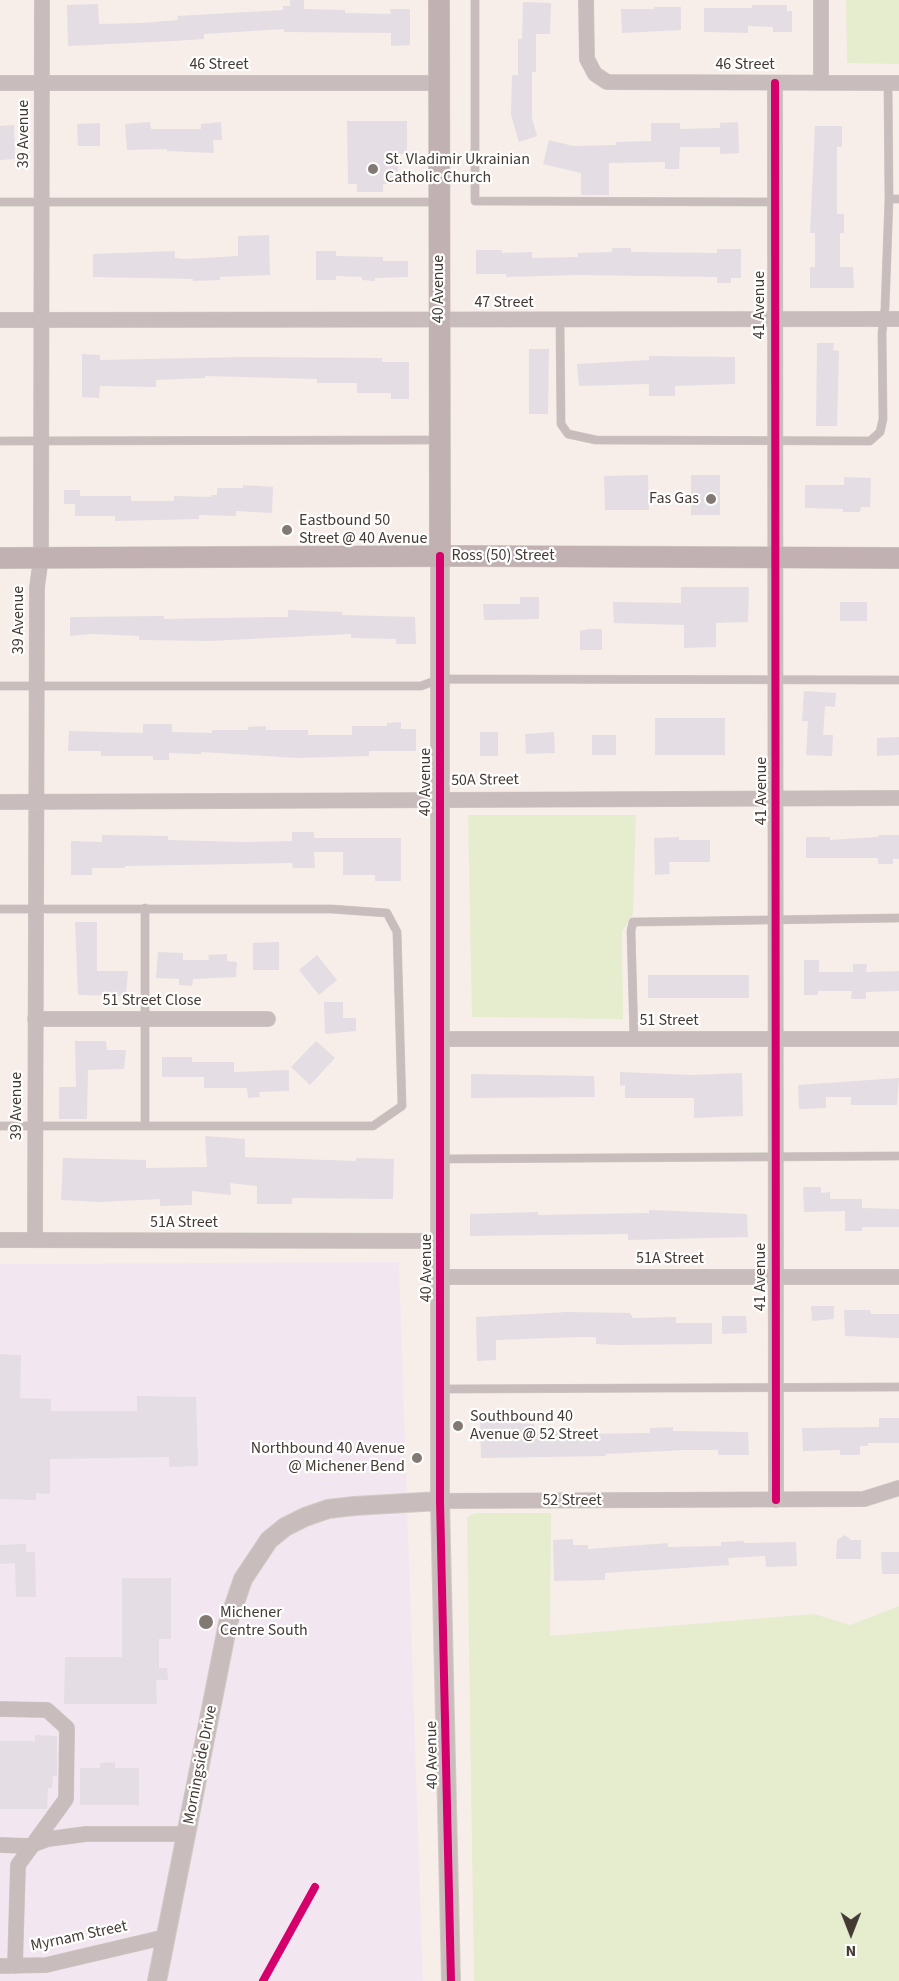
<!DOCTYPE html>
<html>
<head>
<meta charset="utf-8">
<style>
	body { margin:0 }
	#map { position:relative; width:899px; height:1981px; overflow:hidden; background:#f7eee9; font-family:"Source Sans 3",sans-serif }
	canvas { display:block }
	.north { position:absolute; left:821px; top:1903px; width:60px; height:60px; -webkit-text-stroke:4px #fdfefd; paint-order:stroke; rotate:180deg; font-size:16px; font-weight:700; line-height:24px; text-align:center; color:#443a33 }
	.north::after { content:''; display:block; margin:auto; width:21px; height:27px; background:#443a33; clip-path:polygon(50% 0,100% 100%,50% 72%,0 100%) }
</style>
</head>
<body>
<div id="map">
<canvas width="899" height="1981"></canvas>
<div class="north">N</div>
</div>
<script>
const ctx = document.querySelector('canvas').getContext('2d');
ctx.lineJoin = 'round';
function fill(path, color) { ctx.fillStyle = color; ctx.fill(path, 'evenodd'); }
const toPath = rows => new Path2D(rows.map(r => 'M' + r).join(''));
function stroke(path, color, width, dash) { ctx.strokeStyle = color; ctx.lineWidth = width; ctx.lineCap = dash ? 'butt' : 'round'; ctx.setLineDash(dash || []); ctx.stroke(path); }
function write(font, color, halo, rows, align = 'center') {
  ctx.font = font + ' "Source Sans 3",sans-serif'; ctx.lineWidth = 4.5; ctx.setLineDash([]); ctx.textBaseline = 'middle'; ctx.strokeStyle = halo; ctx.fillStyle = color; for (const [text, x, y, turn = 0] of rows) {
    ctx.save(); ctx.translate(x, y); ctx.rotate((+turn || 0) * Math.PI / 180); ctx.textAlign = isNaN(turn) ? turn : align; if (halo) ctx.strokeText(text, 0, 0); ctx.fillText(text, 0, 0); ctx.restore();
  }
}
const medical = toPath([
	[399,1262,423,1981,0,1981,0,1264]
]);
const green = toPath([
	[846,0,899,0,899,64,847,63],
	[468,815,636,815,633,914,622,932,623,1019,472,1017],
	[475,1513,551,1513,550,1636,814,1614,850,1625,899,1606,899,1981,474,1981,467,1517]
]);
const building = toPath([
	[290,0,304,0,304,9,345,10,345,13,391,14,390,9,410,9,410,45,391,46,391,33,284,32,284,29,204,34,204,39,175,41,68,46,67,5,98,4,99,24,142,23,178,20,177,16,283,10,283,6,290,6],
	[523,2,551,3,550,34,536,34,536,72,532,72,532,118,537,136,519,142,511,115,512,75,518,75,518,39,522,39],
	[752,5,787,5,787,11,792,11,792,32,773,32,773,27,748,26,748,33,704,32,704,8,752,8],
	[654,7,681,7,681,30,622,33,621,9,654,9],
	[347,121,407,121,407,154,398,154,398,184,383,184,383,192,357,192,357,184,348,184],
	[150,122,151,129,201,129,201,124,221,122,222,140,213,140,214,153,167,151,167,149,127,150,125,124],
	[738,122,739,153,720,154,720,147,680,147,679,169,665,169,665,162,609,163,609,195,581,195,581,173,543,164,549,140,573,146,616,145,616,142,651,141,651,123,680,123,680,129,720,128,720,123],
	[100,123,100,146,78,146,77,124],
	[14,125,15,159,0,160,0,126],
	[815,126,842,126,842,147,837,147,837,214,844,214,844,233,840,233,840,267,853,267,854,288,810,288,810,267,815,267,815,233,810,233],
	[269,235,270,275,220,277,220,280,193,281,193,279,93,277,93,254,175,251,175,258,184,259,238,256,238,236],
	[612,248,631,248,631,252,717,253,717,249,741,249,741,278,731,278,731,283,717,283,717,277,578,275,506,277,506,274,476,274,476,250,502,250,502,253,532,252,532,258,578,257,578,253,612,252],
	[316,251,336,251,336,256,383,257,383,261,408,261,408,277,375,278,375,281,362,280,362,277,336,276,336,280,316,280],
	[817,343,834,343,833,350,839,351,837,426,816,426],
	[529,349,549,349,548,414,529,414],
	[82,354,100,355,100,360,246,357,382,358,382,362,409,362,409,399,391,399,391,393,357,393,357,383,317,383,317,379,205,376,205,378,156,380,156,387,100,386,99,398,82,397],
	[649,356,735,357,735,384,675,386,675,396,649,396,649,384,579,386,577,364,649,360],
	[648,475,649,510,605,510,604,476],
	[691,475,720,475,720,515,691,515],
	[844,477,871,478,870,507,861,507,860,512,843,512,843,509,805,508,805,485,844,485],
	[243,485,273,487,272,513,236,511,236,516,199,515,199,519,115,521,115,516,75,516,75,504,64,504,64,490,80,490,80,496,131,496,131,501,174,501,174,496,211,497,211,495,217,495,217,488,243,488],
	[681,587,749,587,748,622,716,623,716,647,684,648,684,625,614,623,613,602,681,603],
	[520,597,539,597,539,619,484,620,483,604,520,604],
	[840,602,867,602,867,621,840,621],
	[288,610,342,612,342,615,415,617,416,644,396,644,396,639,351,638,351,634,209,641,139,640,139,636,93,634,70,636,70,617,164,616,164,619,274,617,288,617],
	[588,629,602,629,602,650,580,650,580,631],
	[804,691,836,693,835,707,825,706,823,735,833,735,832,756,806,755,808,721,802,721],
	[655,718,725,718,725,755,655,755],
	[401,722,401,729,416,729,416,751,369,751,369,756,297,758,201,752,201,754,169,753,169,760,153,760,153,756,101,756,101,751,68,751,69,731,143,733,143,724,172,724,172,732,212,733,212,730,248,730,248,727,266,726,266,730,308,730,308,735,352,735,352,726,387,726,387,723],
	[480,732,498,732,498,756,480,756],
	[554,732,555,753,526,754,525,734],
	[592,735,616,735,616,755,592,755],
	[899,737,899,755,877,756,877,738],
	[292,832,314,832,314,838,401,838,401,881,375,881,375,875,343,875,343,852,314,852,315,868,293,868,292,863,125,866,125,868,92,868,92,875,71,875,71,841,102,842,102,835,168,836,168,840,244,842,292,841],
	[878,835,899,835,899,859,893,859,893,864,878,864,878,858,806,858,806,837,830,837,830,840,878,837],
	[679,837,679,840,710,840,710,862,669,862,670,874,655,875,654,838],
	[75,922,97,922,97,971,128,971,126,996,78,995],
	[279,942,279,970,253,970,253,943],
	[158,952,183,953,183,960,209,960,208,955,227,954,227,961,237,962,236,977,193,979,192,986,179,985,179,979,156,978],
	[317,955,337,980,319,995,299,970],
	[804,960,819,960,819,972,853,972,853,964,867,964,866,972,899,971,899,991,866,992,866,999,851,999,852,991,818,991,818,995,804,995],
	[648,975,749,975,749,998,648,998],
	[324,1002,343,1002,343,1018,356,1018,356,1031,325,1034],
	[75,1041,106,1041,107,1050,126,1050,124,1069,88,1070,87,1119,59,1119,59,1087,76,1087],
	[316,1041,335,1058,310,1085,291,1067],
	[162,1057,192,1057,192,1062,234,1062,234,1072,289,1070,289,1091,259,1092,260,1097,248,1098,247,1088,204,1088,204,1077,162,1077],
	[620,1072,693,1075,742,1073,743,1116,694,1118,694,1098,625,1098,625,1085,620,1086],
	[471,1074,594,1076,595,1097,471,1098],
	[899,1078,897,1105,851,1105,851,1097,826,1097,826,1108,799,1109,798,1085],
	[205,1136,245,1139,245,1157,356,1161,356,1158,394,1159,393,1199,292,1198,292,1204,257,1204,257,1186,230,1183,231,1195,192,1191,192,1205,160,1206,160,1199,100,1202,61,1200,63,1158,146,1160,146,1168,207,1167],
	[803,1187,821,1187,821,1193,830,1192,830,1199,862,1199,862,1208,899,1209,899,1227,862,1227,862,1231,845,1231,845,1211,804,1212],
	[649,1210,747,1214,748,1237,628,1240,628,1234,470,1236,470,1214,538,1212,538,1215,649,1213],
	[811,1306,834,1306,834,1319,812,1321],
	[844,1310,870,1310,871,1314,899,1314,899,1338,845,1336],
	[567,1312,630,1313,633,1318,676,1317,676,1323,712,1323,712,1344,614,1345,596,1344,596,1337,579,1337,496,1340,496,1360,477,1361,476,1317],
	[722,1316,746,1316,747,1333,722,1334],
	[0,1354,21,1355,20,1398,51,1399,51,1411,137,1411,137,1396,196,1397,198,1466,169,1467,169,1457,50,1459,50,1494,36,1493,36,1500,0,1499],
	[879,1418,899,1418,899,1443,868,1443,868,1446,860,1446,860,1455,840,1455,840,1450,803,1451,802,1428,879,1427],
	[480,1421,534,1424,535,1432,570,1432,570,1434,650,1433,650,1428,673,1427,673,1431,748,1432,749,1455,718,1455,718,1450,685,1450,605,1454,606,1456,481,1458],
	[845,1535,851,1540,861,1540,861,1559,836,1559,837,1540],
	[573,1539,573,1545,588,1545,588,1549,668,1543,668,1547,721,1546,721,1542,744,1541,744,1543,796,1542,797,1566,766,1567,765,1556,728,1558,729,1565,605,1573,605,1580,554,1581,553,1540],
	[26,1544,26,1552,35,1552,36,1597,16,1597,15,1563,0,1564,0,1545],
	[881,1552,899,1552,899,1574,882,1574],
	[122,1578,171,1578,171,1639,159,1639,159,1668,167,1668,168,1680,156,1680,157,1704,64,1704,65,1657,122,1657],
	[35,1735,57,1736,57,1776,53,1776,52,1788,48,1788,47,1809,0,1809,0,1741,35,1741],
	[115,1762,115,1768,139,1768,139,1805,80,1805,80,1768,100,1768,100,1763]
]);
const service = toPath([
	[475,0,475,201,774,202],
	[889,199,899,199],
	[0,202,436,202],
	[560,321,561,424,568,434,596,440,870,441,880,432,883,419,882,333,885,308,889,199,888,83],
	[0,441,439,440],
	[0,686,421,686,440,679,899,680],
	[0,909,331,909,387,913,397,932,402,1106,373,1126,0,1126],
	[634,1039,631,931,633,922,899,918],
	[145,1126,145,908],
	[441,1159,899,1156],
	[441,1389,899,1387]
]);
const minor = toPath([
	[586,0,587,59,595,74,607,82,899,83],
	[821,0,821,83],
	[0,83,439,83],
	[775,83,776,1500],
	[0,320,899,319],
	[0,802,899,798],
	[35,1019,268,1019],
	[440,1039,899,1039],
	[0,1240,440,1241],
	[35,1240,37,587,41,558,42,0],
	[440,1277,899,1277],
	[440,1501,864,1499,899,1488],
	[0,1709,47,1710,67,1728,66,1799,18,1865,15,1966],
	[0,1845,29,1846,48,1839,86,1834,187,1834],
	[0,1966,46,1965,165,1937]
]);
const tertiary = toPath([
	[440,556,440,1501,451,1981],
	[157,1981,228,1623,243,1579,269,1540,285,1527,305,1517,328,1509,354,1506,440,1501]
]);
const secondary = toPath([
	[439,0,440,556],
	[0,558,461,556,899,558]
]);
const cycleway = toPath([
	[775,83,776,1500],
	[440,556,440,1501,451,1981],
	[263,1981,315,1887]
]);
const markers = [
	[373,169,6,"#837973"],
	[711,499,6,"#837973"],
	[287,530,6,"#837973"],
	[458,1426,6,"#837973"],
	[417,1458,6,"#837973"],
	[206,1622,8,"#837973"]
];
const streetNames = [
	["46 Street",219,65],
	["46 Street",745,65],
	["39 Avenue",24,134,-90],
	["40 Avenue",439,289,-90],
	["47 Street",504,303],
	["41 Avenue",760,305,-90],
	["Ross (50) Street",503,556],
	["39 Avenue",19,620,-90],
	["50A Street",485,781,-1],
	["40 Avenue",426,782,-90],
	["41 Avenue",762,791,-90],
	["51 Street Close",152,1001],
	["51 Street",669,1021],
	["39 Avenue",17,1106,-90],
	["51A Street",184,1223],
	["51A Street",670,1259],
	["40 Avenue",427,1268,-90],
	["41 Avenue",761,1277,-90],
	["52 Street",572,1501],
	["40 Avenue",433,1755,-91],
	["Morningside Drive",201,1765,-79],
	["Myrnam Street",79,1937,-12]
];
const poiNames = [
	["St. Vladimir Ukrainian",385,160],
	["Catholic Church",385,178],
	["Fas Gas",699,499,"right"],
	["Eastbound 50",299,521],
	["Street @ 40 Avenue",299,539],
	["Southbound 40",470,1417],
	["Avenue @ 52 Street",470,1435],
	["Northbound 40 Avenue",405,1449,"right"],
	["@ Michener Bend",405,1467,"right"],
	["Michener",220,1613],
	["Centre South",220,1631]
];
fill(medical, '#f2e7f0');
fill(green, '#e5edce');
fill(building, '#e4dde3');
stroke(service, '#d2cbc5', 9);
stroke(minor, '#d2cbc5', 16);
stroke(tertiary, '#d2cbc5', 20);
stroke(secondary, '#d2cbc5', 22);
stroke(service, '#c9bcbc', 8);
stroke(minor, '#c9bcbc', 15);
stroke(tertiary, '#c9bcbc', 18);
stroke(secondary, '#c1b1b2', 21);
stroke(cycleway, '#d6006c', 8);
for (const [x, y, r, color] of markers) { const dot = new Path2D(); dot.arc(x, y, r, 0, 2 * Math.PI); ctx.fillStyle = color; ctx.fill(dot); stroke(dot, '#fdfefd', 2); }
write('16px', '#443a33', '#fdfefd', streetNames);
write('16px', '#443a33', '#fdfefd', poiNames, 'left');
</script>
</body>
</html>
